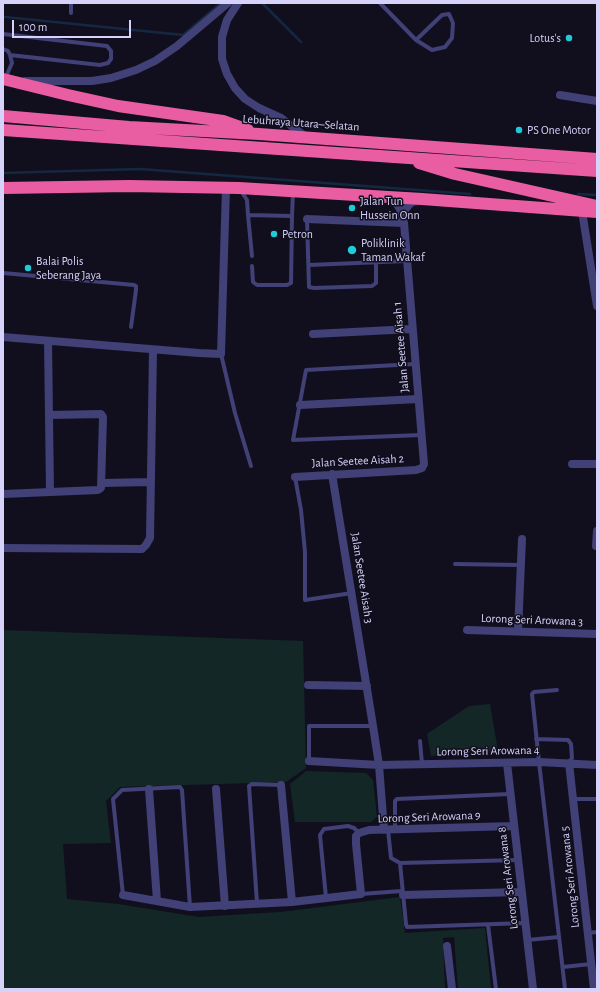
<!DOCTYPE html>
<html>
<head>
<meta charset="utf-8">
<style>
	body { margin:0 }
	#map { position:relative; width:600px; height:992px; overflow:hidden; background:#110f1e; font-family:"Alegreya Sans",sans-serif }
	canvas { display:block }
	.frame { position:absolute; inset:0; border:4px solid #d6d2f9; pointer-events:none }
	.scale { position:absolute; left:12px; top:20px; width:119px; height:18px; box-sizing:border-box; border:2px solid #d6d2f9; border-top:0; padding-left:5px; font-size:12px; line-height:14px; white-space:nowrap; color:#d6d2f9; -webkit-text-stroke:3px #110f1e; paint-order:stroke }
</style>
</head>
<body>
<div id="map">
<canvas width="600" height="992"></canvas>
<div class="frame"></div>
<div class="scale">100 m</div>
</div>
<script>
const ctx = document.querySelector('canvas').getContext('2d');
ctx.lineJoin = 'round';
function fill(path, color) { ctx.fillStyle = color; ctx.fill(path, 'evenodd'); }
const toPath = rows => new Path2D(rows.map(r => 'M' + r).join(''));
function stroke(path, color, width, dash) { ctx.strokeStyle = color; ctx.lineWidth = width; ctx.lineCap = dash ? 'butt' : 'round'; ctx.setLineDash(dash || []); ctx.stroke(path); }
function write(font, color, halo, rows, align = 'center') {
  ctx.font = font + ' "Alegreya Sans",sans-serif'; ctx.lineWidth = 3; ctx.setLineDash([]); ctx.textBaseline = 'middle'; ctx.strokeStyle = halo; ctx.fillStyle = color; for (const [text, x, y, turn = 0] of rows) {
    ctx.save(); ctx.translate(x, y); ctx.rotate((+turn || 0) * Math.PI / 180); ctx.textAlign = isNaN(turn) ? turn : align; if (halo) ctx.strokeText(text, 0, 0); ctx.fillText(text, 0, 0); ctx.restore();
  }
}
const green = toPath([
	[3,630,303,641,306,768,286,782,120,787,106,801,111,843,63,844,67,899,118,904,199,917,280,912,400,897,405,933,485,928,491,989,458,989,454,937,443,938,445,989,3,989],
	[490,704,498,751,431,756,427,734,469,706],
	[306,771,366,773,373,780,377,817,371,822,295,822,290,784]
]);
const stream = toPath([
	[262,3,301,42],
	[5,17,183,35,221,3],
	[3,173,140,169,470,194],
	[578,194,597,195]
]);
const lane = toPath([
	[380,3,416,40,432,50,445,47,452,38,453,23,449,14,442,15,416,40],
	[71,13,71,3],
	[3,34,107,46,111,51,111,59,108,63,100,65,10,55],
	[3,49,8,51,10,55,12,63,5,79],
	[241,191,247,200,248,215,292,216,293,192],
	[248,215,252,256],
	[307,219,309,287,314,288,372,286,376,283,376,263],
	[309,265,406,261],
	[252,266,253,282,257,285,287,285,291,283,292,216],
	[3,273,134,285,136,286,136,290,131,327],
	[221,354,235,413,251,466],
	[415,364,306,370,293,440,421,435],
	[295,477,301,510,305,552,305,600,352,593],
	[455,564,520,565],
	[557,690,534,692,532,694,539,762,565,989],
	[536,739,568,740,571,744,572,758,569,763],
	[420,741,422,764],
	[309,761,309,726,373,726],
	[573,799,597,799],
	[388,830,391,858,400,863,406,924,407,927,525,923],
	[395,830,395,801,397,799,510,794],
	[400,863,518,860],
	[361,894,402,891],
	[123,895,113,799,122,790,180,787,182,790,190,907],
	[326,898,320,835,324,829,348,826,354,828,359,833],
	[257,903,249,786,252,784,281,785],
	[488,925,496,989],
	[588,933,597,932],
	[527,940,559,937],
	[563,967,591,964]
]);
const street = toPath([
	[238,3,227,20,222,37,222,59,227,74,235,88,245,99,259,108,281,118,306,137],
	[25,81,92,81,111,78,136,70,155,61,177,46,228,3],
	[560,95,597,101],
	[582,211,597,306],
	[404,218,405,210,408,206,412,202,420,200],
	[307,219,404,223],
	[313,334,412,329],
	[3,337,199,353,221,354,226,188],
	[48,341,50,492],
	[300,405,418,399],
	[572,464,597,464],
	[332,474,373,726,379,765,384,830],
	[295,477,416,470,422,468,424,464,404,223,401,211,397,204,389,198],
	[102,483,151,482],
	[3,494,98,490,101,488,103,417,101,414,50,415],
	[596,546,597,531],
	[3,548,142,549,146,545,150,538,153,350],
	[467,630,597,634],
	[518,631,522,539],
	[308,685,367,686],
	[309,761,379,765,539,762,597,765],
	[507,763,533,989],
	[569,763,594,989],
	[281,785,292,902],
	[149,789,157,901],
	[216,789,225,906],
	[123,895,190,907,292,902,361,894,356,844,356,836,359,833,369,830,514,826],
	[403,895,521,892],
	[447,946,452,989]
]);
const highway = toPath([
	[3,79,68,95,118,106,223,121,248,130],
	[3,116,129,127,259,134,597,159],
	[3,130,597,171],
	[419,163,455,174,597,206],
	[3,188,129,186,239,188,422,199,597,212]
]);
const markers = [
	[569,38,4,"#1ecbda"],
	[519,130,4,"#1ecbda"],
	[352,208,4,"#1ecbda"],
	[274,234,4,"#1ecbda"],
	[352,250,5,"#1ecbda"],
	[28,268,4,"#1ecbda"]
];
const poiNames = [
	["Lotus's",561,38,"right"],
	["PS One Motor",527,130],
	["Jalan Tun",360,201],
	["Hussein Onn",360,215],
	["Petron",282,234],
	["Poliklinik",361,243],
	["Taman Wakaf",361,257],
	["Balai Polis",36,261],
	["Seberang Jaya",36,275]
];
const streetNames = [
	["Lebuhraya Utara–Selatan",301,123,4],
	["Jalan Seetee Aisah 1",401,347,-95],
	["Jalan Seetee Aisah 2",358,461,-3],
	["Jalan Seetee Aisah 3",362,578,81],
	["Lorong Seri Arowana 3",532,620,2],
	["Lorong Seri Arowana 4",488,751,-1],
	["Lorong Seri Arowana 9",429,817,-2],
	["Lorong Seri Arowana 5",570,877,-96],
	["Lorong Seri Arowana 8",508,878,-97]
];
fill(green, '#132726');
stroke(stream, '#152842', 2.5);
stroke(lane, '#414077', 4);
stroke(street, '#414077', 8);
stroke(highway, '#e95da3', 12);
for (const [x, y, r, color] of markers) { const dot = new Path2D(); dot.arc(x, y, r, 0, 2 * Math.PI); ctx.fillStyle = color; ctx.fill(dot); stroke(dot, '#110f1e', 1.5); }
write('12px', '#d6d2f9', '#110f1e', poiNames, 'left');
write('12px', '#d6d2f9', '#110f1e', streetNames);
</script>
</body>
</html>
